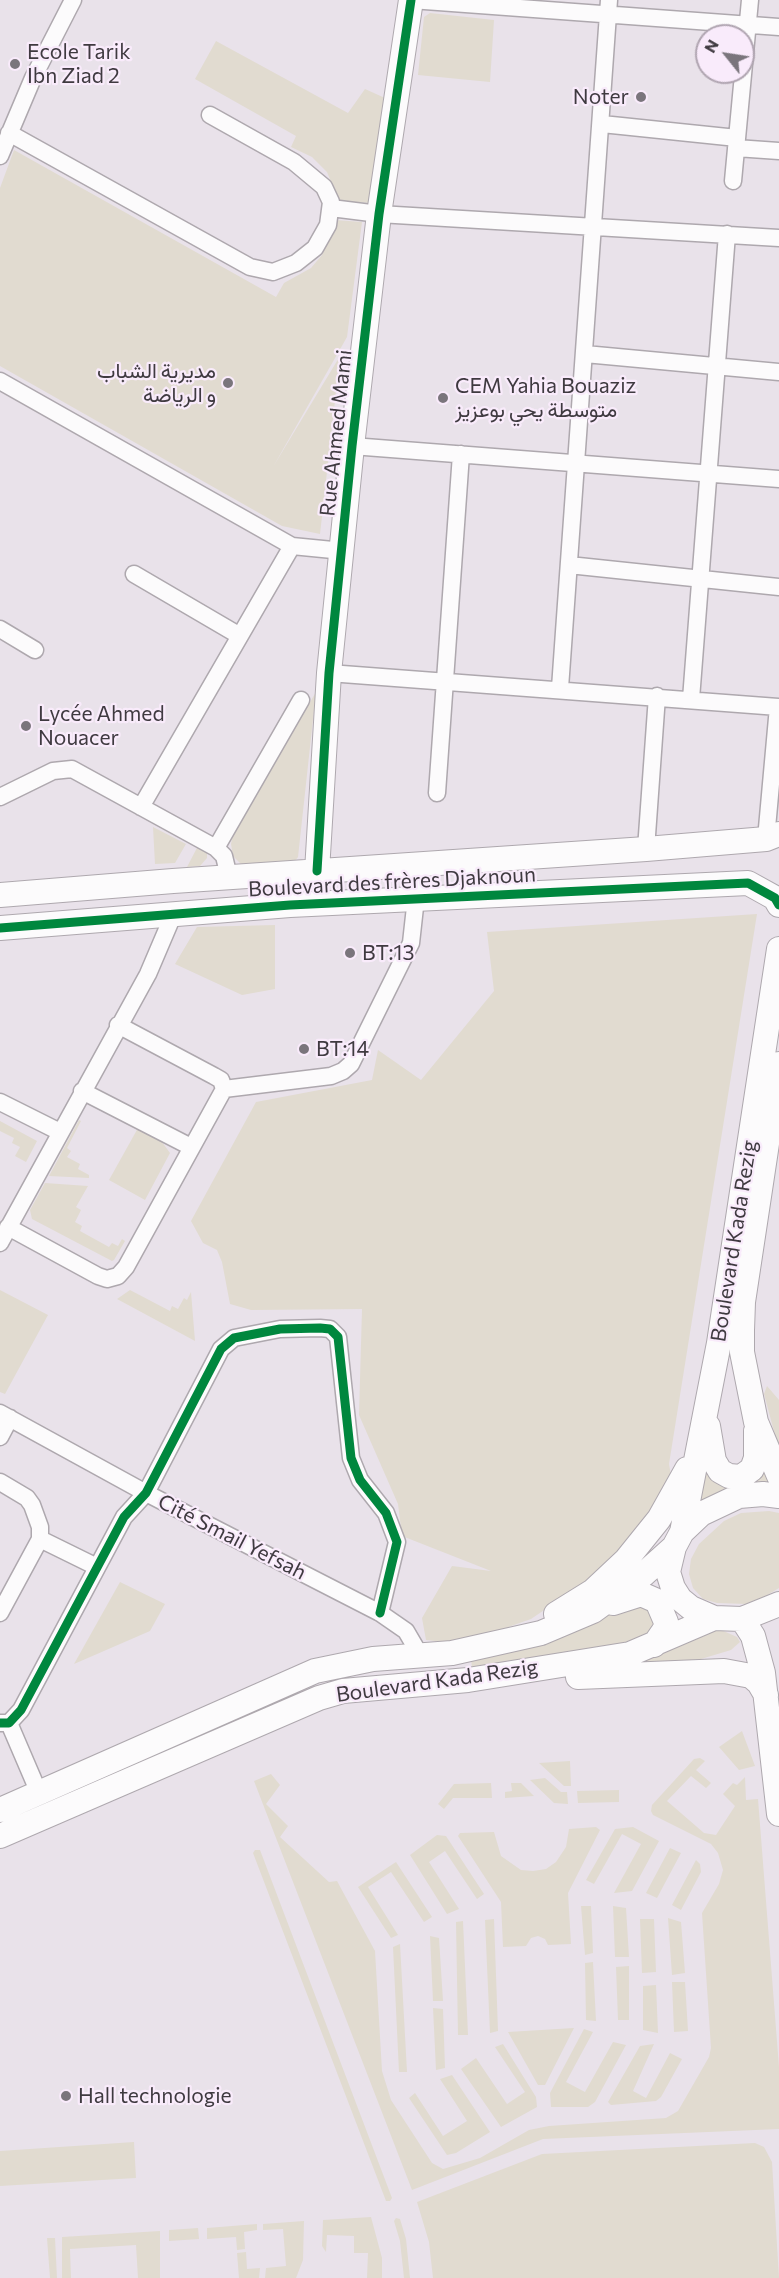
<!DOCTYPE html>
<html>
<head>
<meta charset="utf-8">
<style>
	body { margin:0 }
	#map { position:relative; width:779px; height:2278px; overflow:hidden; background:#e9e2ea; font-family:Commissioner,sans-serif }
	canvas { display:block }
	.north { position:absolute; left:695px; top:24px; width:60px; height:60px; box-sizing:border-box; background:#f9ebfb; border:2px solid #afa4b0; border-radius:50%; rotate:300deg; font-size:16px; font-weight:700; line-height:24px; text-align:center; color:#3f3a40 }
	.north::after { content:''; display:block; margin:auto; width:21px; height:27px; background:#7a757c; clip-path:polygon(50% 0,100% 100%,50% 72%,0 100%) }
</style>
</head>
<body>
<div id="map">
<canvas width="779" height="2278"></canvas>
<div class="north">N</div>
</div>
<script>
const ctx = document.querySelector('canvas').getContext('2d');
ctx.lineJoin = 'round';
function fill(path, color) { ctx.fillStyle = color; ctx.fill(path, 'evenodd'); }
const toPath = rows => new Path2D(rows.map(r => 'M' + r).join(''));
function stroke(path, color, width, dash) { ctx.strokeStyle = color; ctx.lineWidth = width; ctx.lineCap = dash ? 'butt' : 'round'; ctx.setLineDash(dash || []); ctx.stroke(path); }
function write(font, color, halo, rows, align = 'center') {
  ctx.font = font + ' Commissioner,Vazirmatn,sans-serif'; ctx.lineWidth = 4.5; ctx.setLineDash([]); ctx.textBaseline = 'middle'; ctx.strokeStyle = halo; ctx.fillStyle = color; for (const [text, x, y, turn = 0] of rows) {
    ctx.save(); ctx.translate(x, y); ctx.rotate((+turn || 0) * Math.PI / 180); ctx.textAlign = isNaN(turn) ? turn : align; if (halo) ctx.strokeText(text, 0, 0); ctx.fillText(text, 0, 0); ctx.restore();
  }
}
const green = toPath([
	[430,13,494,20,490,82,418,75,424,17],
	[216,41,348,113,365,89,385,98,370,203,339,201,327,172,312,157,291,147,296,136,195,79],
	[14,150,276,297,284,283,311,268,322,255,335,220,362,222,347,337,273,467,340,356,320,534,282,526,0,366,0,188],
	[316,692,298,857,292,865,244,867,233,856,231,844,233,834],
	[153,827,186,844,175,863,155,864],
	[199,844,207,851,207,858,200,866,187,867],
	[757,914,669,1464,672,1481,638,1530,590,1579,531,1619,477,1638,444,1642,426,1640,422,1618,452,1566,491,1571,402,1536,398,1504,359,1415,362,1309,251,1310,230,1304,222,1262,217,1250,203,1243,191,1221,256,1102,372,1080,378,1050,421,1080,494,991,487,932],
	[275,925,275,989,242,995,175,964,197,927],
	[79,1120,81,1121,67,1148,71,1151,67,1157,80,1164,78,1169,89,1175,89,1178,49,1176],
	[0,1121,37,1141,26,1162,15,1156,20,1147,12,1143,14,1138,0,1131],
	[138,1128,162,1142,170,1153,145,1200,109,1180],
	[45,1183,88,1186,76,1207,81,1210,75,1222,82,1226,80,1231,109,1247,112,1243,118,1246,122,1239,125,1241,114,1260,112,1261,32,1219,30,1210],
	[0,1290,48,1315,5,1394,0,1392],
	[130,1290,170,1311,172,1306,178,1309,184,1298,187,1300,191,1292,195,1341,117,1299],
	[767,1386,779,1400,779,1450,764,1394],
	[710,1464,763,1469,779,1485,692,1517,700,1471],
	[769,1511,779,1513,779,1588,759,1600,746,1604,717,1603,703,1599,693,1588,689,1574,691,1559,699,1544,724,1521,741,1513],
	[120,1582,165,1604,150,1631,74,1664],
	[630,1601,656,1610,652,1639,516,1662,472,1667,471,1660,546,1642],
	[719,1629,737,1637,740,1642,731,1650,701,1659,665,1663,619,1662],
	[742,1731,755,1766,739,1770,719,1747],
	[700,1758,705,1761,696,1770,711,1783,706,1788,691,1776,667,1801,704,1833,716,1835,735,1806,723,1794,733,1783,737,1785,745,1777,746,1800,758,1799,779,2067,779,2129,543,2139,412,2190,254,1781,271,1774,280,1785,266,1804,288,1826,280,1837,329,1882,337,1881,375,1951,382,2071,391,2100,432,2163,443,2169,480,2158,529,2130,549,2126,666,2118,678,2111,709,2057,711,2048,702,1913,719,1884,723,1870,718,1853,711,1844,653,1815,651,1811,652,1805,694,1759],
	[570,1761,571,1786,564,1786,539,1763],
	[545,1778,561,1792,567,1792,568,1804,554,1803,530,1780],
	[491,1783,492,1798,453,1798,444,1809,438,1804,454,1784],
	[511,1783,521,1783,534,1796,505,1798,505,1792,512,1791],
	[619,1790,619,1802,578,1803,577,1791],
	[596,1827,600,1830,568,1893,571,1944,548,1945,545,1939,538,1936,531,1938,526,1946,503,1947,501,1902,458,1836,460,1833,494,1832,501,1856,521,1870,533,1871,546,1869,556,1862,566,1847,569,1829],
	[633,1827,659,1841,632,1891,614,1893,641,1844,622,1834,594,1884,586,1880,615,1829],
	[437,1835,446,1836,484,1894,477,1899,445,1851,429,1862,459,1909,447,1914,410,1855],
	[670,1848,681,1853,657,1898,646,1893],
	[255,1850,260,1850,392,2198,390,2201,386,2201,253,1853],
	[696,1860,700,1864,701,1872,681,1910,672,1905],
	[396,1862,432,1917,424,1922,391,1872,368,1887,398,1935,391,1938,358,1887],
	[581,1906,591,1906,593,1953,585,1955],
	[613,1906,626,1908,629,1957,615,1957],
	[668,1918,681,1922,685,1973,672,1975],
	[494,1919,498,2031,490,2033,485,1920],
	[640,1919,654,1919,656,1972,642,1973],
	[463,1921,468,2035,458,2035,456,1922],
	[430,1936,439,1938,443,2001,433,2001],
	[400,1944,407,2072,399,2072,393,1947],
	[593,1962,596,2021,586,2020,585,1963],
	[629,1966,629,2020,618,2020,616,1967],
	[672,1982,685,1982,688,2031,674,2032],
	[656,1985,658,2033,643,2030,643,1986],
	[433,2008,443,2009,445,2068,436,2070],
	[574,2028,545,2085,538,2085,508,2032],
	[584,2029,593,2032,566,2082,585,2092,613,2042,626,2045,595,2102,588,2107,551,2107,550,2093],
	[503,2044,536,2097,537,2107,501,2127,461,2069,476,2058,507,2104,525,2092,495,2047],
	[654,2044,633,2091,646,2098,670,2053,682,2059,661,2097,656,2101,611,2105,608,2102,640,2046],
	[452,2075,490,2132,456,2153,447,2155,409,2098,415,2093,443,2136,467,2121,440,2079],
	[134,2142,136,2178,0,2186,0,2151],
	[755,2143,764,2147,772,2162,779,2278,433,2278,429,2242,417,2202,542,2154],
	[371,2217,382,2258,382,2278,367,2278,368,2253,354,2253,354,2236,327,2235,326,2252,322,2246,323,2220],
	[396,2218,400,2219,406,2239,410,2278,404,2278,400,2241,394,2221],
	[304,2221,303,2260,296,2278,265,2278,266,2268,286,2266,283,2229,263,2230,263,2224],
	[257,2224,257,2230,244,2232,245,2249,237,2250,236,2237,207,2239,207,2228],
	[198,2228,199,2239,169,2241,169,2230],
	[160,2231,160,2278,138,2278,136,2245,70,2249,71,2278,62,2278,62,2237],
	[47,2238,55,2238,57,2278,50,2278],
	[246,2252,247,2269,260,2268,259,2278,239,2278,237,2253]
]);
const street = toPath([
	[411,0,779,27],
	[602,124,737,138],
	[9,133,250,267,273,272,296,263,315,248,328,225,331,202,324,187,294,162,210,115],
	[736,148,779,151],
	[0,156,33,78,73,0],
	[733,181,750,0],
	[331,208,379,214,779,238],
	[585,354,779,372],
	[0,381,292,546,343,551],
	[352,446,779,479],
	[569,565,779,587],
	[134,574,240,636],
	[0,629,35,650],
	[329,673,778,707,766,839],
	[560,688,609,0],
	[691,699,727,234],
	[437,793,461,454],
	[0,797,53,771,72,769,216,848,224,856,229,877],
	[141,807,292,546],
	[216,848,301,700],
	[646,849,657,696],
	[118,1025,214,1076,221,1080,224,1089,331,1076,343,1071,351,1064,411,943,416,898,414,865],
	[82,1091,191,1147],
	[0,1102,60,1132],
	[8,1227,98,1276,107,1279,118,1276,126,1267,224,1089],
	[0,1243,148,974,174,913],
	[0,1413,146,1493,380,1613,406,1631,420,1655],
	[0,1437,10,1418],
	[0,1482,27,1498,32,1505,40,1527,40,1539,0,1613],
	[40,1539,97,1567],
	[0,1723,9,1723,21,1710,124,1517,146,1493,221,1349,234,1338,280,1329,320,1328,330,1329,338,1337,351,1458,360,1480,386,1513,397,1542,380,1613],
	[9,1723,39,1793]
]);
const secondary = toPath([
	[317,871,329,673,352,446,379,214,411,0],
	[0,895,173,881,646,849,766,839,779,834],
	[0,928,290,905,748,883,775,898,779,905],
	[779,1064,743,1302,742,1330,742,1352,756,1422,779,1476],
	[708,1426,714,1461,720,1471,729,1476,741,1477,752,1469,756,1458,756,1431],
	[779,1496,763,1494,739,1496,701,1514,682,1532,674,1547,668,1572,673,1588,680,1599,691,1608,714,1618,742,1619,779,1604],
	[682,1532,719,1343,779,949],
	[613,1603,641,1594,657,1601,666,1622,665,1629,654,1645],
	[556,1614,593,1591,626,1560,659,1519,687,1469],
	[742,1619,753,1636,763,1673,779,1814],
	[578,1677,724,1671,751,1676,759,1683,766,1695],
	[0,1810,315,1671,373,1659,452,1653,541,1633,593,1611,644,1574,674,1547],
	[0,1836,319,1698,343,1691,468,1680,630,1654,714,1618]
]);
const cycleway = toPath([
	[317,871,329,673,352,446,379,214,411,0],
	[0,928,290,905,748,883,775,898,779,905],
	[0,1723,9,1723,21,1710,124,1517,146,1493,221,1349,234,1338,280,1329,320,1328,330,1329,338,1337,351,1458,360,1480,386,1513,397,1542,380,1613]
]);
const markers = [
	[15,64,6,"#7a757c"],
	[641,97,6,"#7a757c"],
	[228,383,6,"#7a757c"],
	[443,398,6,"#7a757c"],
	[26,726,6,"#7a757c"],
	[350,953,6,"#7a757c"],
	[304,1049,6,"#7a757c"],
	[66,2096,6,"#7a757c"]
];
const poiNames = [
	["Ecole Tarik",27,52],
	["Ibn Ziad 2",27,76],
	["Noter",629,97,"right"],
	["مديرية الشباب",216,371,"right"],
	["و الرياضة",216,395,"right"],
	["CEM Yahia Bouaziz",455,386],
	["متوسطة يحي بوعزيز",455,410],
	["Lycée Ahmed",38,714],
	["Nouacer",38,738],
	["BT:13",362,953],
	["BT:14",316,1049],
	["Hall technologie",78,2096]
];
const streetNames = [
	["Rue Ahmed Mami",336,433,-84],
	["Boulevard des frères Djaknoun",392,882,-3],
	["Boulevard Kada Rezig",734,1241,-81],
	["Cité Smail Yefsah",232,1537,27],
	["Boulevard Kada Rezig",437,1681,-8]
];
fill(green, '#e1dbd0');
stroke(street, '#aea8ae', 19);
stroke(secondary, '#aea8ae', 26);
stroke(street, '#fcfbfc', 16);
stroke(secondary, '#fcfbfc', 24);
stroke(cycleway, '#00873e', 9);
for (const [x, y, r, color] of markers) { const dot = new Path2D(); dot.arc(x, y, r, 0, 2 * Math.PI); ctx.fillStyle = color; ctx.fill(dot); stroke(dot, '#f9ebfb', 2); }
write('21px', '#3f3a40', '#f9ebfb', poiNames, 'left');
write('21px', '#3f3a40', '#f9ebfb', streetNames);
</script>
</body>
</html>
